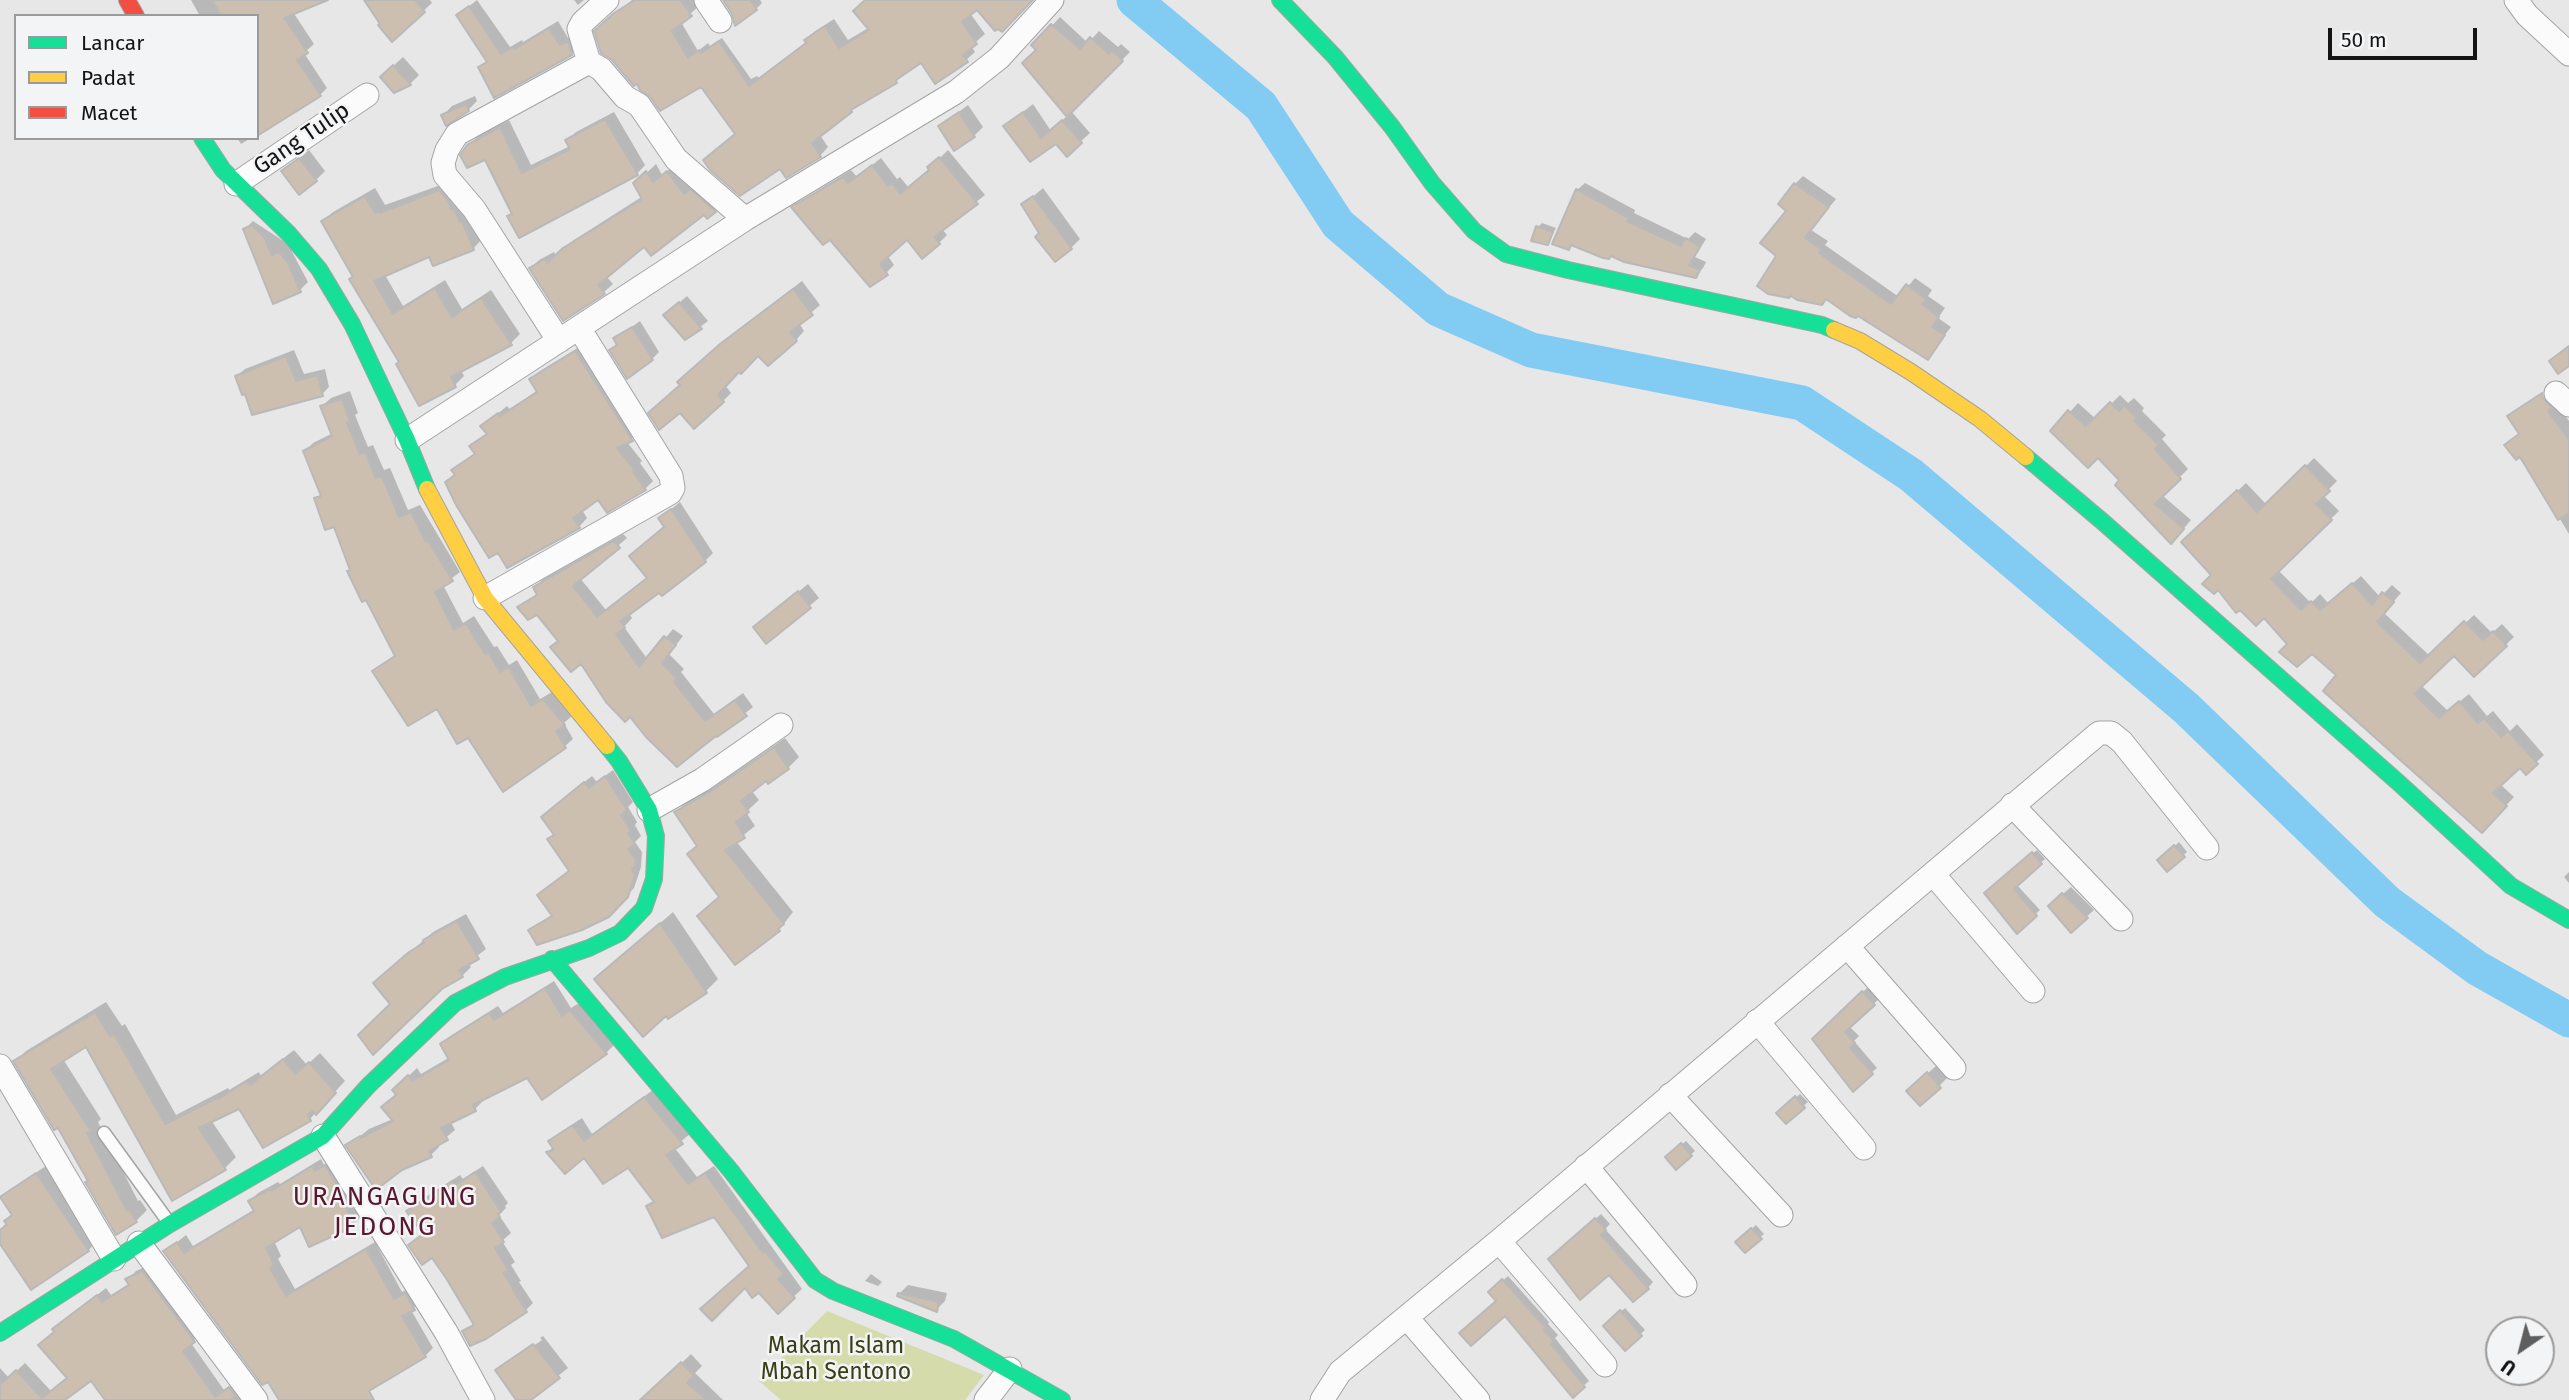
<!DOCTYPE html>
<html>
<head>
<meta charset="utf-8">
<style>
	body { margin:0 }
	#map { position:relative; width:2569px; height:1400px; overflow:hidden; background:#e7e7e7; font-family:"Fira Sans",sans-serif }
	canvas { display:block }
	.legend { position:absolute; left:14px; top:14px; width:245px; height:126px; box-sizing:border-box; background:#f3f4f5; border:2px solid #9a9a9b; margin:0; padding:9px 12px; list-style:none; font-size:21px; color:#141414 }
	.legend li { display:flex; align-items:center; gap:14px; height:35px }
	.legend b { width:35px; border:2px solid #9a9a9b }
	.north { position:absolute; left:2485px; top:1316px; width:70px; height:70px; box-sizing:border-box; background:#f3f4f5; border:2px solid #9a9a9b; border-radius:50%; rotate:215deg; font-size:19px; font-weight:700; line-height:28px; text-align:center; color:#141414 }
	.north::after { content:''; display:block; margin:auto; width:24px; height:32px; background:#5e5e5e; clip-path:polygon(50% 0,100% 100%,50% 72%,0 100%) }
	.scale { position:absolute; left:2328px; top:28px; width:149px; height:32px; box-sizing:border-box; border:4px solid #141414; border-top:0; padding-left:9px; font-size:21px; line-height:24px; white-space:nowrap; color:#141414; -webkit-text-stroke:5px #f3f4f5; paint-order:stroke }
</style>
</head>
<body>
<div id="map">
<canvas width="2569" height="1400"></canvas>
<ul class="legend">
<li><b style="height:9px;background:#16e098"></b>Lancar</li>
<li><b style="height:9px;background:#ffcf43"></b>Padat</li>
<li><b style="height:9px;background:#f24e42"></b>Macet</li>
</ul>
<div class="north">U</div>
<div class="scale">50 m</div>
</div>
<script>
const ctx = document.querySelector('canvas').getContext('2d');
ctx.lineJoin = 'round';
function fill(path, color) { ctx.fillStyle = color; ctx.fill(path, 'evenodd'); }
const toPath = rows => new Path2D(rows.map(r => 'M' + r).join(''));
function stroke(path, color, width, dash) { ctx.strokeStyle = color; ctx.lineWidth = width; ctx.lineCap = dash ? 'butt' : 'round'; ctx.setLineDash(dash || []); ctx.stroke(path); }
function write(font, color, halo, rows, align = 'center') {
  ctx.font = font + ' "Fira Sans",sans-serif'; ctx.lineWidth = 5; ctx.setLineDash([]); ctx.textBaseline = 'middle'; ctx.strokeStyle = halo; ctx.fillStyle = color; for (const [text, x, y, turn = 0] of rows) {
    ctx.save(); ctx.translate(x, y); ctx.rotate((+turn || 0) * Math.PI / 180); ctx.textAlign = isNaN(turn) ? turn : align; if (halo) ctx.strokeText(text, 0, 0); ctx.fillText(text, 0, 0); ctx.restore();
  }
}
const green = toPath([
	[827,1311,984,1375,965,1400,781,1400,759,1381]
]);
const shadow = toPath([
	[191,0,318,0,293,12,314,44,304,53,327,88,320,95,257,16,200,16],
	[367,0,430,0,432,3,392,39],
	[477,0,510,47,522,40,523,42,558,21,568,38,576,34,579,46,571,54,480,68,488,59,458,15],
	[574,0,584,0,578,5],
	[632,0,695,0,699,6,681,22,698,51,708,43,710,46,722,38,751,79,757,76,759,78,807,42,806,40,814,32,834,19,848,40,870,27,866,0,1031,0,977,8,970,13,985,34,971,46,975,52,966,60,921,60,896,81,858,104,820,135,828,147,820,156,781,166,737,133,701,85,605,22],
	[725,0,760,0,762,3,756,9,733,12],
	[1060,17,1088,43,1099,31,1118,47,1121,44,1130,52,1071,111,1090,133,1067,154,1056,142,1030,159,1005,126,1033,104,1051,131,1068,115,1039,50,1034,45],
	[403,57,419,75,410,84,394,91,391,68],
	[475,96,477,101,468,110,443,115,452,106],
	[968,105,983,127,974,136,940,126],
	[614,112,645,165,637,174,513,213,486,157,468,146,478,136,509,120,531,165,570,146,567,140,576,132],
	[237,138,251,138,241,144],
	[309,150,325,171,316,180,283,171],
	[948,150,985,195,942,229,947,235,939,243,908,238,888,256,894,265,886,273,830,237,794,208,802,200,851,170,857,177,881,158,897,179,900,177,909,188],
	[656,164,662,175,676,164,723,203,714,211,704,213,644,244,606,276,613,284,604,292,563,319,531,268,539,260,554,252,556,256,574,240,643,196,636,183],
	[1803,176,1836,199,1811,230,1828,241,1825,245,1899,297,1915,278,1932,290,1928,296,1945,308,1938,318,1951,327,1927,358,1778,255,1795,184],
	[449,182,482,239,473,249,430,255,385,275,403,306,445,280,462,309,491,290,520,334,511,343,461,370,464,376,455,385,400,362,323,221,333,212,375,188,385,205],
	[1585,183,1635,210,1634,213,1688,239,1695,232,1706,239,1695,257,1706,262,1703,268,1695,276,1573,244,1569,248,1577,190],
	[1043,188,1080,239,1071,248,1041,233,1023,205],
	[253,221,288,244,308,282,300,290,245,229],
	[1542,223,1556,228,1548,243,1538,227],
	[802,281,820,305,799,323,804,331,796,340,759,353,725,385,731,393,723,401,682,385,688,373,730,336],
	[687,296,708,321,685,338,673,308],
	[640,321,659,352,652,359,611,350,618,343,615,339],
	[584,344,640,432,627,442,642,461,640,463,653,481,645,489,598,497,582,510,587,518,579,527,447,482,455,473,453,470,476,452,471,447,488,433,483,426,507,406,510,409,538,390,531,379,540,371],
	[294,350,304,374,325,369,329,387,322,394,247,391,237,376,245,369],
	[350,391,358,413,355,415,368,447,373,445,384,470,390,468,408,510,420,505,460,572,443,585,463,623,474,616,494,647,497,646,509,665,517,660,540,699,552,692,572,716,564,723,573,739,564,747,468,736,437,707,374,671,396,654,352,570,335,525,316,499,322,493,305,451,313,443,333,433,322,406,331,398],
	[2120,395,2128,403,2134,398,2144,408,2142,411,2166,435,2162,439,2188,469,2162,495,2191,520,2180,533,2122,480,2070,412,2078,403,2096,419],
	[2552,398,2569,421,2569,534,2521,454,2519,412],
	[2314,458,2337,481,2323,495,2339,511,2278,570,2311,603,2320,594,2329,604,2361,576,2380,597,2392,585,2401,593,2384,613,2430,656,2474,615,2492,633,2502,624,2514,637,2474,675,2454,653,2421,685,2448,711,2469,694,2487,716,2493,711,2510,731,2517,724,2544,755,2526,772,2520,766,2500,784,2514,797,2482,831,2338,674,2312,652,2290,644,2264,615,2213,575,2183,542,2246,483,2267,505],
	[680,502,713,553,705,561,659,590,629,613,632,618,624,627,648,660,673,629,683,636,669,654,684,669,681,672,714,714,743,693,753,707,717,735,581,662,559,640,537,613,520,607,538,593,535,587,543,579,623,534,627,538,580,578,606,610,648,577,666,526,660,518],
	[808,584,819,598,767,641,755,627],
	[785,738,799,757,788,768,766,779,751,790,759,800,746,812,755,826,736,841,793,912,779,930,720,897,699,845,676,812,687,802,722,781],
	[613,770,633,802,628,807,637,822,635,825,641,836,635,842,642,852,641,867,634,888,615,908,530,930,553,914,539,895,571,870,556,833,550,810,592,776,597,782],
	[2179,842,2187,852,2167,870,2159,861],
	[2037,850,2045,859,2016,884,2040,910,2017,931,1990,890],
	[2569,872,2569,883,2564,877],
	[2071,887,2094,910,2072,930,2057,899],
	[673,912,718,979,706,991,668,1017,596,979],
	[466,914,486,949,468,963,471,967,462,976,393,1004,384,975,433,932],
	[554,981,571,1008,579,1003,614,1045,606,1053,543,1098,527,1075,482,1098,483,1101,475,1109,451,1122,455,1130,438,1144,439,1147,431,1155,348,1146,369,1129,393,1119,397,1094,394,1090,417,1068,421,1074,450,1057,442,1044,452,1035,498,1006,503,1013],
	[1868,987,1879,999,1849,1026,1859,1036,1854,1041,1877,1068,1871,1073,1814,1039],
	[106,1002,122,1026,125,1024,176,1115,228,1088,229,1090,259,1072,261,1076,294,1050,307,1065,320,1053,345,1081,310,1119,240,1106,211,1120,236,1157,225,1168,173,1198,87,1044,63,1059,101,1119,98,1122,138,1201,140,1200,147,1210,136,1221,89,1181,59,1125,16,1061,26,1051],
	[1937,1065,1948,1077,1939,1086,1918,1082],
	[653,1090,690,1134,674,1147,697,1177,714,1166,802,1289,778,1311,750,1265,715,1215,648,1207,655,1200,628,1165,584,1155,548,1152,554,1146,551,1141,559,1133,582,1118,592,1134],
	[1800,1094,1808,1102,1786,1122,1778,1113],
	[1686,1141,1695,1151,1676,1168,1667,1158],
	[333,1158,361,1212,361,1217,352,1226,301,1225,274,1241,281,1256,278,1259,295,1289,375,1242,402,1292,414,1286,422,1300,411,1310,433,1348,425,1356,348,1400,289,1400,165,1252,186,1235,193,1246,255,1209,250,1201,258,1193,278,1182,280,1184,321,1159,324,1165],
	[46,1166,97,1241,87,1252,0,1241,0,1230,14,1214,2,1197,11,1189],
	[483,1166,508,1203,505,1206,506,1208,499,1215,511,1233,502,1241,515,1262,511,1265,521,1281,519,1282,533,1303,526,1310,464,1332,474,1323,432,1255,410,1245,425,1232,408,1211,416,1204,460,1175,463,1179],
	[1601,1214,1610,1224,1605,1229,1653,1282,1648,1288,1556,1254],
	[1756,1225,1764,1234,1745,1251,1737,1242],
	[151,1264,202,1332,191,1343,224,1390,238,1380,253,1400,107,1400,91,1378,64,1400,0,1400,0,1368,9,1378,25,1363,51,1391,68,1377,56,1331,63,1321,106,1288,111,1295,130,1283,128,1279,136,1271],
	[871,1274,882,1282,878,1286,865,1281],
	[1508,1276,1549,1322,1548,1324,1558,1335,1555,1338,1589,1381,1573,1395,1490,1292],
	[908,1285,947,1293,945,1301,937,1309,899,1294],
	[1625,1308,1645,1330,1625,1348,1605,1326],
	[543,1336,568,1368,528,1400,519,1400,497,1370,505,1362,505,1365,542,1340,540,1338],
	[691,1354,702,1366,695,1373,723,1400,650,1400,646,1397]
]);
const river = toPath([
	[1134,0,1261,106,1338,224,1438,309,1531,350,1802,403,1911,475,2186,708,2387,902,2477,968,2569,1020]
]);
const building = toPath([
	[212,0,328,0,284,18,308,53,297,60,321,96,257,136,257,16,221,16,212,0],
	[364,0,415,0,425,12,392,42,378,25,380,24,364,0],
	[635,0,680,0,692,16,672,31,688,58,699,50,701,53,719,41,749,86,806,43,804,40,825,26,839,48,869,30,853,11,865,0,1033,0,1002,32,998,29,995,31,977,10,962,22,977,44,963,55,968,62,935,84,921,63,896,80,897,83,851,110,852,112,812,143,821,157,786,178,780,169,740,196,710,170,703,160,735,134,701,87,660,111,650,97,640,90,637,84,634,86,612,60,601,53,594,31,614,13,635,0],
	[723,0,750,0,757,10,735,26,732,14,723,0],
	[469,6,501,54,513,47,515,49,549,28,560,45,568,41,572,55,494,98,478,67,487,62,456,15,469,6],
	[1051,24,1080,49,1090,37,1109,54,1112,50,1123,61,1067,117,1022,63,1036,50,1031,45,1051,24],
	[393,65,411,85,394,93,380,77,393,65],
	[466,104,469,111,446,126,441,115,466,104],
	[959,112,975,137,954,151,938,126,959,112],
	[1023,112,1041,138,1062,120,1082,143,1067,157,1056,144,1030,162,1003,126,1023,112],
	[605,119,638,175,519,238,507,216,512,214,485,160,467,168,460,155,467,145,500,127,522,173,570,149,565,140,605,119],
	[939,157,978,204,934,237,940,244,922,259,907,240,880,264,888,275,870,287,830,240,823,245,791,207,843,177,848,183,872,165,888,186,892,183,900,194,929,170,927,167,939,157],
	[299,158,317,181,299,195,281,171,299,158],
	[646,171,653,182,667,171,684,194,690,189,716,212,707,219,704,215,651,256,644,247,598,285,605,294,563,321,529,268,545,259,547,263,563,248,642,199,633,183,646,171],
	[1794,183,1829,207,1805,238,1821,249,1819,253,1891,304,1906,284,1926,299,1922,304,1939,317,1932,327,1945,335,1928,360,1858,316,1856,318,1850,316,1826,299,1822,305,1797,300,1791,296,1789,298,1768,294,1757,286,1776,256,1760,243,1786,211,1778,204,1794,183],
	[1576,189,1629,218,1627,221,1681,246,1686,238,1700,247,1689,265,1700,270,1696,278,1624,262,1611,256,1609,259,1603,258,1571,245,1569,250,1552,244,1576,189],
	[439,190,448,200,451,209,454,208,460,222,462,221,474,250,433,266,429,257,374,281,393,314,435,288,452,317,481,298,512,345,451,377,456,387,419,406,396,364,399,362,349,279,353,277,321,221,365,196,375,213,379,211,380,213,439,190],
	[1033,196,1072,249,1055,262,1035,237,1039,233,1021,204,1033,196],
	[252,225,264,237,272,255,279,252,287,261,301,292,273,304,243,229,252,225],
	[1536,226,1553,232,1548,245,1531,241,1536,226],
	[793,289,813,315,790,332,797,341,768,366,758,356,741,374,739,372,718,395,724,402,694,429,680,413,659,430,648,413,680,385,677,382,720,344,793,289],
	[679,302,702,329,685,340,663,315,679,302],
	[632,327,653,360,627,379,609,350,617,345,613,338,632,327],
	[2569,346,2569,366,2558,374,2549,361,2569,346],
	[575,351,633,441,617,448,635,471,633,472,646,490,607,513,598,500,573,518,580,528,507,568,498,553,489,558,456,505,445,482,455,475,451,470,475,454,469,446,487,434,480,426,498,413,500,416,537,392,529,379,575,351],
	[286,356,296,381,318,375,323,396,252,415,245,394,242,395,235,376,286,356],
	[2542,393,2543,398,2552,408,2548,411,2569,440,2569,513,2558,520,2520,457,2516,460,2504,445,2519,434,2507,416,2542,393],
	[342,399,350,422,347,423,360,454,365,452,376,478,382,476,399,517,411,512,426,542,428,541,453,581,435,592,454,630,466,623,485,654,489,653,500,672,509,667,531,706,543,699,565,725,556,731,566,748,503,792,468,738,457,744,437,709,408,726,372,671,395,656,366,600,362,602,347,571,350,570,334,527,325,530,314,498,321,496,303,451,332,436,320,406,342,399],
	[2110,402,2119,411,2124,405,2137,418,2134,421,2159,445,2155,449,2181,479,2155,504,2184,529,2171,544,2115,485,2119,480,2098,458,2088,468,2050,431,2068,410,2086,426,2110,402],
	[2305,465,2330,491,2316,504,2332,520,2271,579,2301,610,2311,601,2320,610,2352,583,2372,605,2382,592,2394,602,2377,622,2420,663,2464,621,2483,640,2493,631,2507,646,2474,677,2454,656,2414,694,2439,718,2459,701,2478,723,2484,718,2501,737,2508,731,2538,764,2526,775,2520,768,2493,793,2507,806,2482,833,2323,691,2336,675,2312,654,2297,667,2279,652,2287,644,2264,618,2256,626,2240,610,2236,613,2218,590,2214,594,2202,584,2211,575,2181,542,2237,490,2257,512,2305,465],
	[671,509,706,562,662,596,659,593,621,621,625,628,616,634,639,667,664,636,676,645,662,663,677,678,674,682,705,721,735,700,747,716,717,737,716,736,677,767,646,737,630,717,625,722,606,702,581,664,571,672,550,647,558,641,537,615,528,620,517,607,537,595,533,587,614,541,620,548,573,586,597,617,647,578,629,556,664,527,658,518,671,509],
	[798,591,811,608,766,644,753,627,798,591],
	[774,747,789,769,768,784,766,781,741,801,749,812,736,822,745,838,725,850,784,924,778,929,780,931,735,965,697,916,719,897,687,854,697,846,674,812,710,792,774,747],
	[605,776,627,810,621,815,631,831,628,833,635,844,628,849,636,860,635,866,632,869,635,875,628,897,609,917,582,930,537,945,528,930,552,916,537,895,569,871,547,839,554,835,541,817,584,782,589,788,605,776],
	[2174,845,2185,857,2167,872,2157,860,2174,845],
	[2032,852,2042,864,2014,889,2037,916,2017,934,1984,893,2032,852],
	[2062,893,2088,918,2071,933,2048,906,2062,893],
	[457,921,479,959,459,970,463,977,442,989,373,1055,358,1035,390,1004,373,983,409,952,424,943,423,940,457,921],
	[660,923,707,993,668,1019,666,1016,643,1037,594,979,660,923],
	[545,988,562,1016,570,1010,607,1054,542,1100,527,1078,473,1105,476,1111,441,1128,448,1140,429,1151,432,1157,402,1170,376,1190,345,1145,360,1136,361,1138,393,1121,381,1107,396,1095,392,1090,408,1075,412,1081,449,1060,440,1044,441,1043,489,1013,494,1020,545,988],
	[1862,991,1875,1005,1845,1032,1855,1043,1850,1048,1873,1074,1853,1092,1812,1039,1862,991],
	[95,1012,110,1036,114,1034,165,1124,217,1098,218,1099,247,1081,250,1085,283,1059,295,1074,309,1062,336,1093,316,1115,313,1111,308,1114,311,1121,263,1148,239,1109,199,1128,226,1170,172,1201,86,1047,51,1069,91,1131,87,1133,127,1211,129,1209,137,1222,116,1235,85,1182,88,1181,58,1128,54,1130,13,1061,95,1012],
	[1927,1072,1941,1088,1920,1106,1906,1091,1927,1072],
	[1795,1096,1805,1108,1786,1124,1776,1113,1795,1096],
	[644,1097,683,1144,666,1155,688,1184,705,1173,763,1253,765,1251,784,1274,778,1279,795,1298,778,1314,759,1293,752,1298,745,1288,712,1321,700,1309,749,1266,714,1217,662,1238,646,1206,654,1202,628,1168,603,1184,584,1158,565,1174,546,1152,554,1150,548,1141,573,1125,584,1141,644,1097],
	[1681,1143,1692,1156,1676,1170,1665,1157,1681,1143],
	[325,1165,337,1185,335,1187,353,1221,353,1227,309,1247,300,1227,266,1248,274,1265,270,1268,286,1296,366,1249,394,1299,405,1293,415,1310,402,1316,426,1357,369,1391,374,1400,279,1400,268,1382,262,1385,163,1251,177,1242,184,1253,254,1211,248,1201,270,1189,271,1191,312,1166,315,1171,325,1165],
	[475,1172,501,1212,498,1214,500,1217,492,1223,504,1242,495,1248,508,1270,504,1273,514,1290,513,1290,527,1312,486,1339,470,1346,462,1331,474,1325,446,1278,432,1258,422,1265,408,1245,423,1234,406,1211,452,1181,455,1185,475,1172],
	[36,1173,89,1251,31,1290,0,1244,0,1230,7,1225,4,1221,12,1215,0,1197,36,1173],
	[1595,1218,1606,1230,1601,1235,1649,1289,1633,1302,1609,1275,1580,1300,1548,1259,1595,1218],
	[1751,1228,1762,1239,1745,1253,1735,1242,1751,1228],
	[142,1271,195,1342,183,1351,215,1397,229,1387,236,1397,230,1400,105,1400,91,1381,65,1400,0,1400,0,1385,16,1370,42,1398,67,1378,38,1345,54,1332,52,1329,97,1295,102,1302,129,1285,125,1279,142,1271],
	[1502,1279,1546,1328,1544,1330,1554,1341,1551,1344,1585,1387,1573,1398,1505,1316,1471,1346,1459,1333,1496,1301,1488,1292,1502,1279],
	[898,1293,939,1302,937,1312,897,1296,898,1293],
	[1620,1310,1642,1336,1625,1351,1603,1326,1620,1310],
	[533,1344,560,1378,531,1400,516,1400,495,1370,533,1344],
	[681,1362,694,1376,687,1383,707,1400,640,1400,681,1362]
]);
const lane = toPath([
	[104,1133,170,1224]
]);
const street = toPath([
	[607,0,583,22,579,29,589,62,601,69,625,97,639,105,676,159,745,219],
	[706,0,720,21],
	[2516,0,2527,15,2569,54],
	[236,184,367,95],
	[559,341,474,209,445,175,443,163,447,150,457,134,589,62],
	[2556,393,2569,405],
	[407,440,745,219,956,92,999,58,1052,0],
	[485,598,670,493,673,488,671,476,579,328],
	[2012,805,2121,919],
	[649,810,702,780,781,725],
	[1933,874,2033,991],
	[1847,946,1954,1068],
	[1757,1021,1864,1148],
	[0,1066,114,1259],
	[1670,1095,1781,1215],
	[323,1136,446,1332,483,1400],
	[1586,1166,1685,1285],
	[1499,1241,1605,1365],
	[139,1243,256,1400],
	[1407,1318,1478,1400],
	[986,1400,1010,1369],
	[1322,1400,1340,1372,1499,1241,2099,733,2111,733,2122,742,2207,848]
]);
const fast = toPath([
	[1280,0,1335,57,1392,127,1432,183,1474,231,1506,254,1568,270,1822,325,1834,330],
	[202,138,223,170,289,234,319,269,352,324,407,440,427,489],
	[2026,457,2103,522,2400,784,2511,886,2569,920],
	[552,959,731,1171,815,1280,833,1291,954,1339,1062,1400],
	[0,1333,170,1224,323,1136,368,1086,455,1003,505,977,589,948,620,933,644,908,654,879,656,836,649,810,619,761,607,746]
]);
const slow = toPath([
	[1834,330,1860,341,1911,372,1980,419,2026,457],
	[427,489,485,598,607,746]
]);
const jam = toPath([
	[127,0,136,16]
]);
const streetNames = [
	["Gang Tulip",302,139,-34]
];
const parkNames = [
	["Makam Islam",836,1347],
	["Mbah Sentono",836,1373]
];
const quarterNames = [
	["URANGAGUNG",385,1198],
	["JEDONG",385,1228]
];
fill(green, '#d5dbab');
fill(shadow, '#0003');
stroke(river, '#82cbf3', 35);
fill(building, '#ccbfaf');
stroke(building, '#b9b9b9', 2);
stroke(lane, '#a4a4a4', 15);
stroke(street, '#a4a4a4', 25);
stroke(fast, '#a4a4a4', 18);
stroke(slow, '#a4a4a4', 18);
stroke(jam, '#a4a4a4', 18);
stroke(lane, '#fbfbfb', 12);
stroke(street, '#fbfbfb', 23);
stroke(fast, '#16e098', 16);
stroke(slow, '#ffcf43', 16);
stroke(jam, '#f24e42', 16);
write('23px', '#141414', '#f3f4f5', streetNames);
write('23px', '#3a3e14', '#f3f4f5', parkNames);
ctx.letterSpacing = '2px';
write('26px', '#5a1730', '#f3f4f5', quarterNames);
ctx.letterSpacing = '0px';
</script>
</body>
</html>
